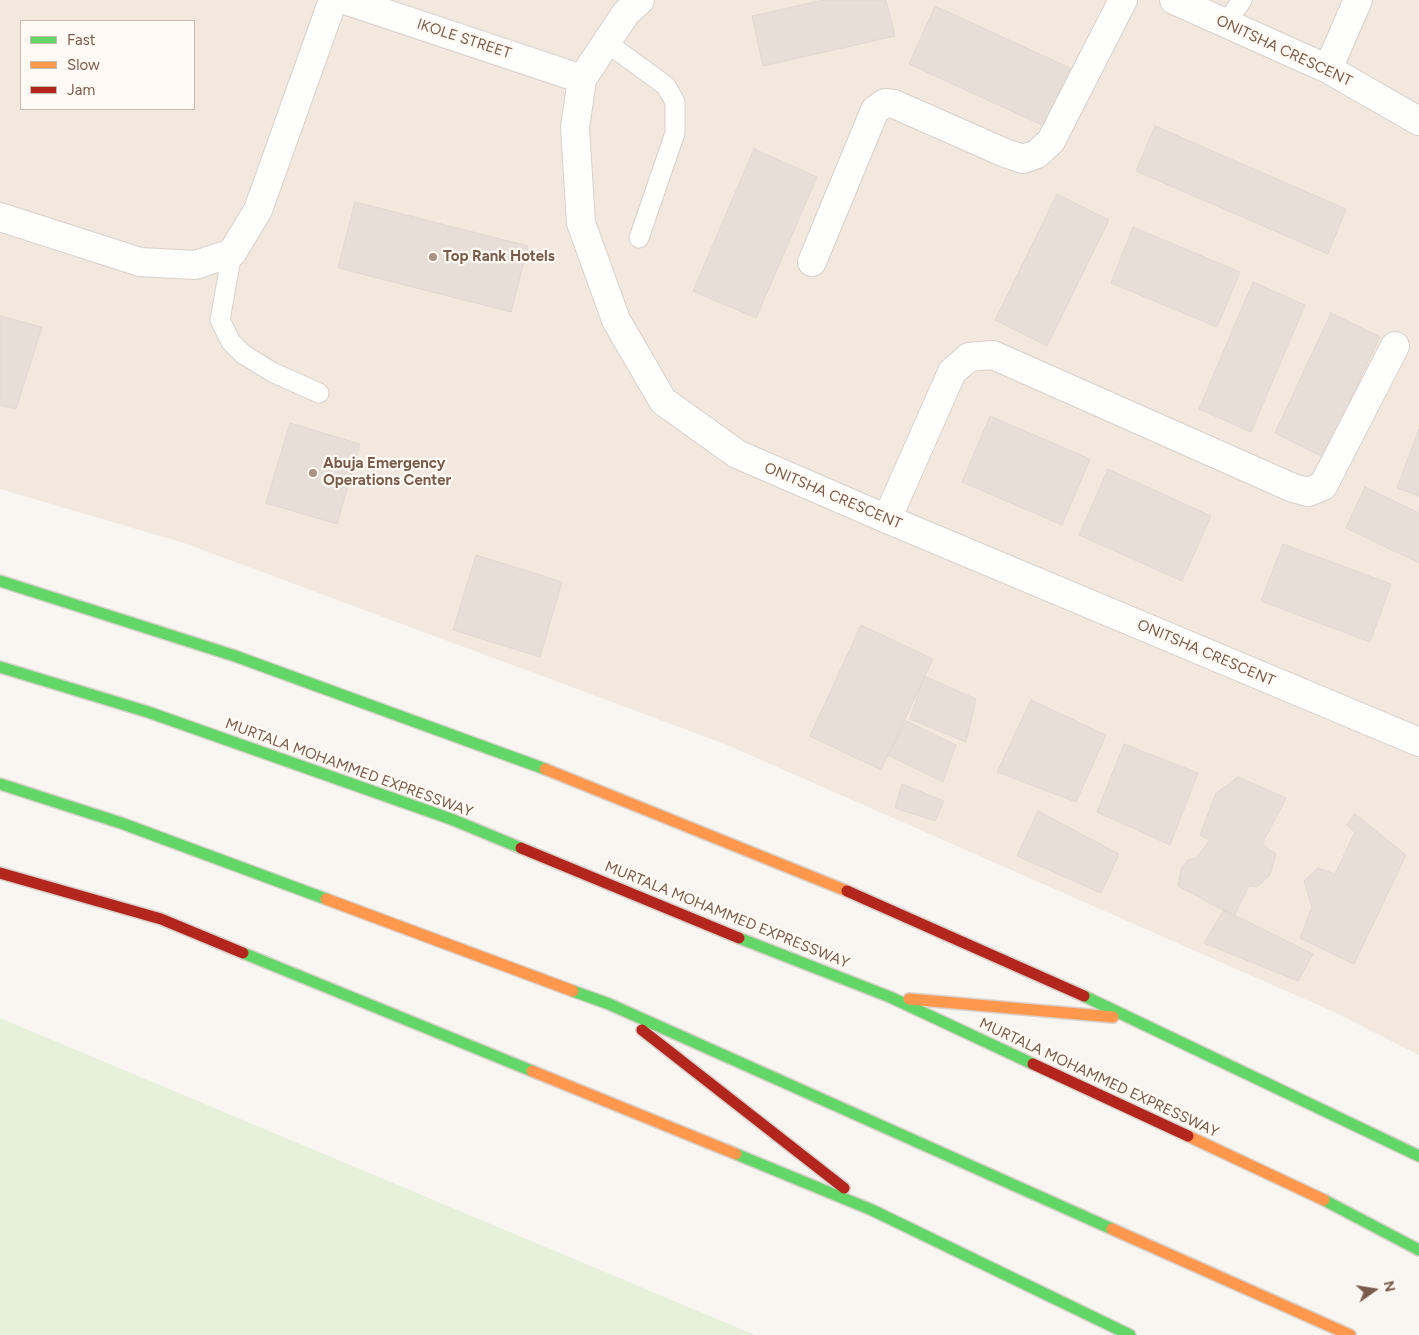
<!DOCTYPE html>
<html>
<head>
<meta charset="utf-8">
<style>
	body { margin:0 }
	#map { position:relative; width:1419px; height:1335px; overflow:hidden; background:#f9f5f0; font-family:Figtree,sans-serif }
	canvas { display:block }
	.legend { position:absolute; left:20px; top:20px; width:175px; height:90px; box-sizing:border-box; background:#fffaf3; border:1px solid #cabbb1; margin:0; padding:6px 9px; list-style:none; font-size:15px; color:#7a5c4d }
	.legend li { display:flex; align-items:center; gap:10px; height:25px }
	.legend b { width:25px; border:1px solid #cabbb1 }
	.north { position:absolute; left:1349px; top:1265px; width:50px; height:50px; -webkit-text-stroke:4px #fffaf3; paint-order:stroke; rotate:77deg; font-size:14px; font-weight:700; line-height:20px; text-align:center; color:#7a5c4d }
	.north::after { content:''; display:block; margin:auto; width:18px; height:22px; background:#7a5c4d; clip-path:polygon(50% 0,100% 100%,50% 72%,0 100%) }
</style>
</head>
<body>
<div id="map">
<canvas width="1419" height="1335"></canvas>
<ul class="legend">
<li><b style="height:6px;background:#63d668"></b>Fast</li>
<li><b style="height:6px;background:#ff974d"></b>Slow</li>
<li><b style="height:6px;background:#b3261e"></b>Jam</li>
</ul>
<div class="north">N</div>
</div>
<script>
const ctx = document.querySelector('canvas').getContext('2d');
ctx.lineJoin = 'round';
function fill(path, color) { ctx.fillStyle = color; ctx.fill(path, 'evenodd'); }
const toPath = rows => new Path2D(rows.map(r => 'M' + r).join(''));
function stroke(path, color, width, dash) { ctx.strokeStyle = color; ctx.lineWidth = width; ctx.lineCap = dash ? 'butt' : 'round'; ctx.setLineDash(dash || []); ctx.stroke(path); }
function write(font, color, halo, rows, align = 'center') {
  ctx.font = font + ' Figtree,sans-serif'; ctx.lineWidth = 4.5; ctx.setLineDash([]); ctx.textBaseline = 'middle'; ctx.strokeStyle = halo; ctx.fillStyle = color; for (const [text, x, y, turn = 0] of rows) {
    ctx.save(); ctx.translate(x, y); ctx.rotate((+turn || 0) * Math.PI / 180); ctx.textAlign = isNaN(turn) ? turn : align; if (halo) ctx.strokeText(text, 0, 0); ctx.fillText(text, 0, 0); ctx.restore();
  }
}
const residential = toPath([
	[0,0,1419,0,1419,1055,1334,1012,725,744,184,543,0,489],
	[21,21,194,21,194,109,21,109]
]);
const green = toPath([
	[0,1018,755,1335,0,1335]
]);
const building = toPath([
	[823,0,886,0,895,36,763,66,752,16,823,0],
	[935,6,1070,68,1044,126,909,64,935,6],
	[1155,126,1346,209,1328,254,1136,171,1155,126],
	[754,149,817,177,756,318,693,291,754,149],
	[1057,194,1109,220,1047,346,995,320,1057,194],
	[355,202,528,246,511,312,338,268,355,202],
	[1133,227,1240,272,1217,327,1111,283,1133,227],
	[1253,282,1305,305,1251,432,1199,409,1253,282],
	[1331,313,1380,337,1323,457,1275,433,1331,313],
	[0,316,42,327,16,409,0,405,0,316],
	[990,416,1090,459,1062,525,962,482,990,416],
	[290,423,360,444,337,524,266,503,290,423],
	[1419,429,1419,496,1397,488,1419,429],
	[1108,469,1211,516,1182,581,1079,535,1108,469],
	[1365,487,1419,513,1419,563,1346,528,1365,487],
	[1283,544,1391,584,1370,642,1261,601,1283,544],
	[476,555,562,582,540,657,453,630,476,555],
	[861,625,933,659,881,770,810,736,861,625],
	[924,676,976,699,966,742,910,719,924,676],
	[1031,700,1106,735,1076,802,997,772,1031,700],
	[906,721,956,745,943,782,888,755,906,721],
	[1124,744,1198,773,1170,845,1097,812,1124,744],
	[1238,777,1286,798,1262,844,1276,854,1270,875,1257,887,1249,886,1234,916,1178,886,1181,869,1188,860,1196,858,1210,840,1200,835,1216,793,1238,777],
	[902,784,944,801,935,821,895,808,902,784],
	[1038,811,1119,854,1101,893,1017,856,1038,811],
	[1355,814,1406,855,1354,964,1300,938,1312,907,1304,881,1318,868,1335,874,1355,832,1347,825,1355,814],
	[1224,910,1313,954,1298,981,1204,943,1224,910]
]);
const lane = toPath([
	[1226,23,1242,0],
	[606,42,666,86,675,102,675,133,639,238],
	[232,253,220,320,231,342,243,354,272,372,319,393]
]);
const street = toPath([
	[345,0,582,79],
	[640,0,626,13,582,79,575,128,581,223,616,320,663,401,737,454,887,519,1419,742],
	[1174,0,1328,69,1419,121],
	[1328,69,1358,0],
	[0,217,140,262,195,265,232,253,258,210,333,0],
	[812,262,875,110,885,103,894,104,1005,153,1023,159,1037,154,1051,141,1123,0],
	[887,519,952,372,969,357,993,355,1293,488,1308,492,1323,486,1395,346]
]);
const fast = toPath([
	[0,581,235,656,545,769],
	[0,667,148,712,451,819,521,848],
	[0,784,121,823,326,899],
	[739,938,890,997,1033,1064],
	[243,953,532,1071],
	[573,991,609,1004,1112,1229],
	[1084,996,1419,1156],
	[736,1154,872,1210,1130,1335],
	[1324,1200,1419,1250]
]);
const slow = toPath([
	[545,769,847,891],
	[326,899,573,991],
	[909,999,1113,1017],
	[532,1071,736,1154],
	[1188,1136,1324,1200],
	[1112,1229,1350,1335]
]);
const jam = toPath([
	[521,848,739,938],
	[0,873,161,919,243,953],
	[847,891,1084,996],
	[642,1030,844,1188],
	[1033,1064,1188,1136]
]);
const markers = [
	[433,257,5,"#a69286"],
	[313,473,5,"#a69286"]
];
const streetNames = [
	["IKOLE STREET",464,39,18],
	["ONITSHA CRESCENT",1284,51,25],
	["ONITSHA CRESCENT",833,496,23],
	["ONITSHA CRESCENT",1206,653,23],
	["MURTALA MOHAMMED EXPRESSWAY",349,768,20],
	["MURTALA MOHAMMED EXPRESSWAY",727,915,22],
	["MURTALA MOHAMMED EXPRESSWAY",1099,1078,25]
];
const poiNames = [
	["Top Rank Hotels",443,257],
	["Abuja Emergency",323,464],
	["Operations Center",323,481]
];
fill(residential, '#f2e8de');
fill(green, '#e7f0db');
fill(building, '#e6ded7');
stroke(building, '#e2d8d2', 1);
stroke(lane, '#d7d1cb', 21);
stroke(street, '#d7d1cb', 30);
stroke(fast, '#dad1cc', 14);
stroke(slow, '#dad1cc', 14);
stroke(jam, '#dad1cc', 14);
stroke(lane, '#fefefd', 19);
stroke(street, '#fefefd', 28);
stroke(fast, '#63d668', 11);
stroke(slow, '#ff974d', 11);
stroke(jam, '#b3261e', 11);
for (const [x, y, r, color] of markers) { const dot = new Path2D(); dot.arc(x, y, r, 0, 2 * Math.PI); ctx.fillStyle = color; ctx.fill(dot); stroke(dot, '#fffaf3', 2); }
write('15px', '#7a5c4d', '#fffaf3', streetNames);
write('bold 15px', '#7a5c4d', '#fffaf3', poiNames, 'left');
</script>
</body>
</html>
